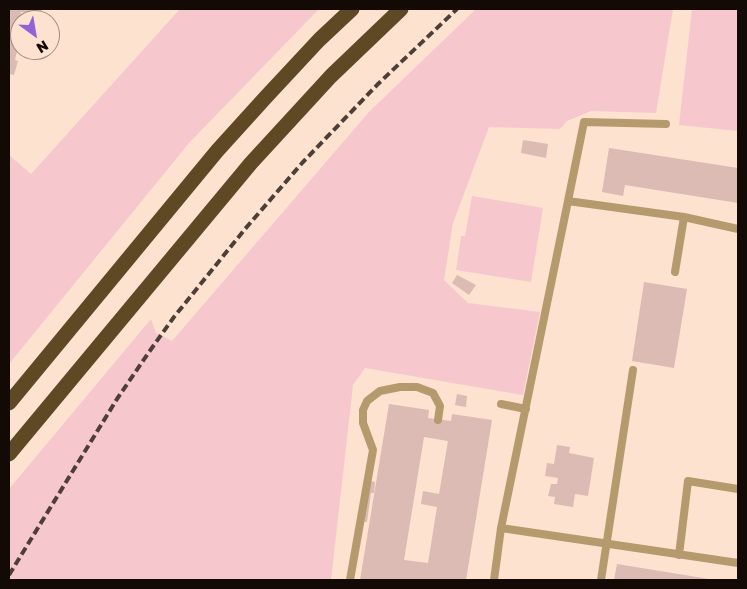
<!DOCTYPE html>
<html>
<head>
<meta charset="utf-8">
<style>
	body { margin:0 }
	#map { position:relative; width:747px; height:589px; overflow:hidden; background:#fde2cf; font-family:"Golos Text",sans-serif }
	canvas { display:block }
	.frame { position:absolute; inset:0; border:10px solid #130a05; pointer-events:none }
	.north { position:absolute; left:10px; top:10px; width:50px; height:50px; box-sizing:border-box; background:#fde2cf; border:1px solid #9f8c7e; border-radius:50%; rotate:148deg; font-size:14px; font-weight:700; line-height:20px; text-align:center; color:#130a05 }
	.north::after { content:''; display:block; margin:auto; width:18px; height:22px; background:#9360d9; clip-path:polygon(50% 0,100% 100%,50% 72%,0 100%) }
</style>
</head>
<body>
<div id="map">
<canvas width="747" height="589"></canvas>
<div class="frame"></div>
<div class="north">N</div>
</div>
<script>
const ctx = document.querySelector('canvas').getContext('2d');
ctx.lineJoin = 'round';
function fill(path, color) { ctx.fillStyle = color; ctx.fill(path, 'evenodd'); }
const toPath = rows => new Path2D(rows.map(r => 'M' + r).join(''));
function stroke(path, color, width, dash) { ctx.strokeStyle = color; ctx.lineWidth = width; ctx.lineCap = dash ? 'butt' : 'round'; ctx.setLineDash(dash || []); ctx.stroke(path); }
const green = toPath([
	[180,9,319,9,189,143,9,364,9,155,31,174],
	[476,9,673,9,656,113,591,111,567,121,560,129,489,127,453,223,444,280,468,303,540,312,523,395,365,368,353,385,331,580,9,580,9,489,151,319,156,333,172,341,369,112],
	[692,9,738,9,738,131,679,125],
	[472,196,543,208,531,282,456,270,461,236,465,236]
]);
const building = toPath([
	[9,9,42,9,41,16,21,12,15,41,19,42,15,60,18,61,14,75,9,74],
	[523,140,548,144,546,158,521,153],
	[609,148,738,168,738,203,625,185,623,196,602,192],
	[457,275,476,285,469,295,452,283],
	[644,282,687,289,674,368,632,361],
	[457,394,467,396,466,407,455,405],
	[389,404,429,410,428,418,451,421,452,414,492,420,466,580,360,580],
	[424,437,448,441,439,494,423,491,421,504,437,507,428,563,404,560],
	[557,445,570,447,569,453,594,458,588,496,575,494,573,507,554,504,555,497,548,496,551,484,557,484,558,478,545,476,547,463,554,464],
	[370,481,375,482,374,493,371,493,367,522,364,522],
	[617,564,709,579,709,580,614,580]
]);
const service = toPath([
	[568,201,584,122,666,124],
	[675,272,684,217],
	[501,404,526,409],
	[501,528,738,563],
	[679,555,688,481,738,489],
	[350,580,373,450,363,423,363,410,367,401,380,391,400,387,417,387,433,393,440,406,438,420],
	[494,580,501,528,568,201,684,217,738,229],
	[601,580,633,370]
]);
const motorway = toPath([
	[9,403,217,151,265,98,319,40,352,9],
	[9,454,251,163,331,76,401,9]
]);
const rail = toPath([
	[9,575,117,399,149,352,174,317,245,229,303,162,378,84,457,9]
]);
fill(green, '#f6c7cc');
fill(building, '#dbbbb3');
stroke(service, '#b59a6e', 8);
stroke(motorway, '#5f4924', 15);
stroke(rail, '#4d3f37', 4, [8, 4]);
</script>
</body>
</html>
